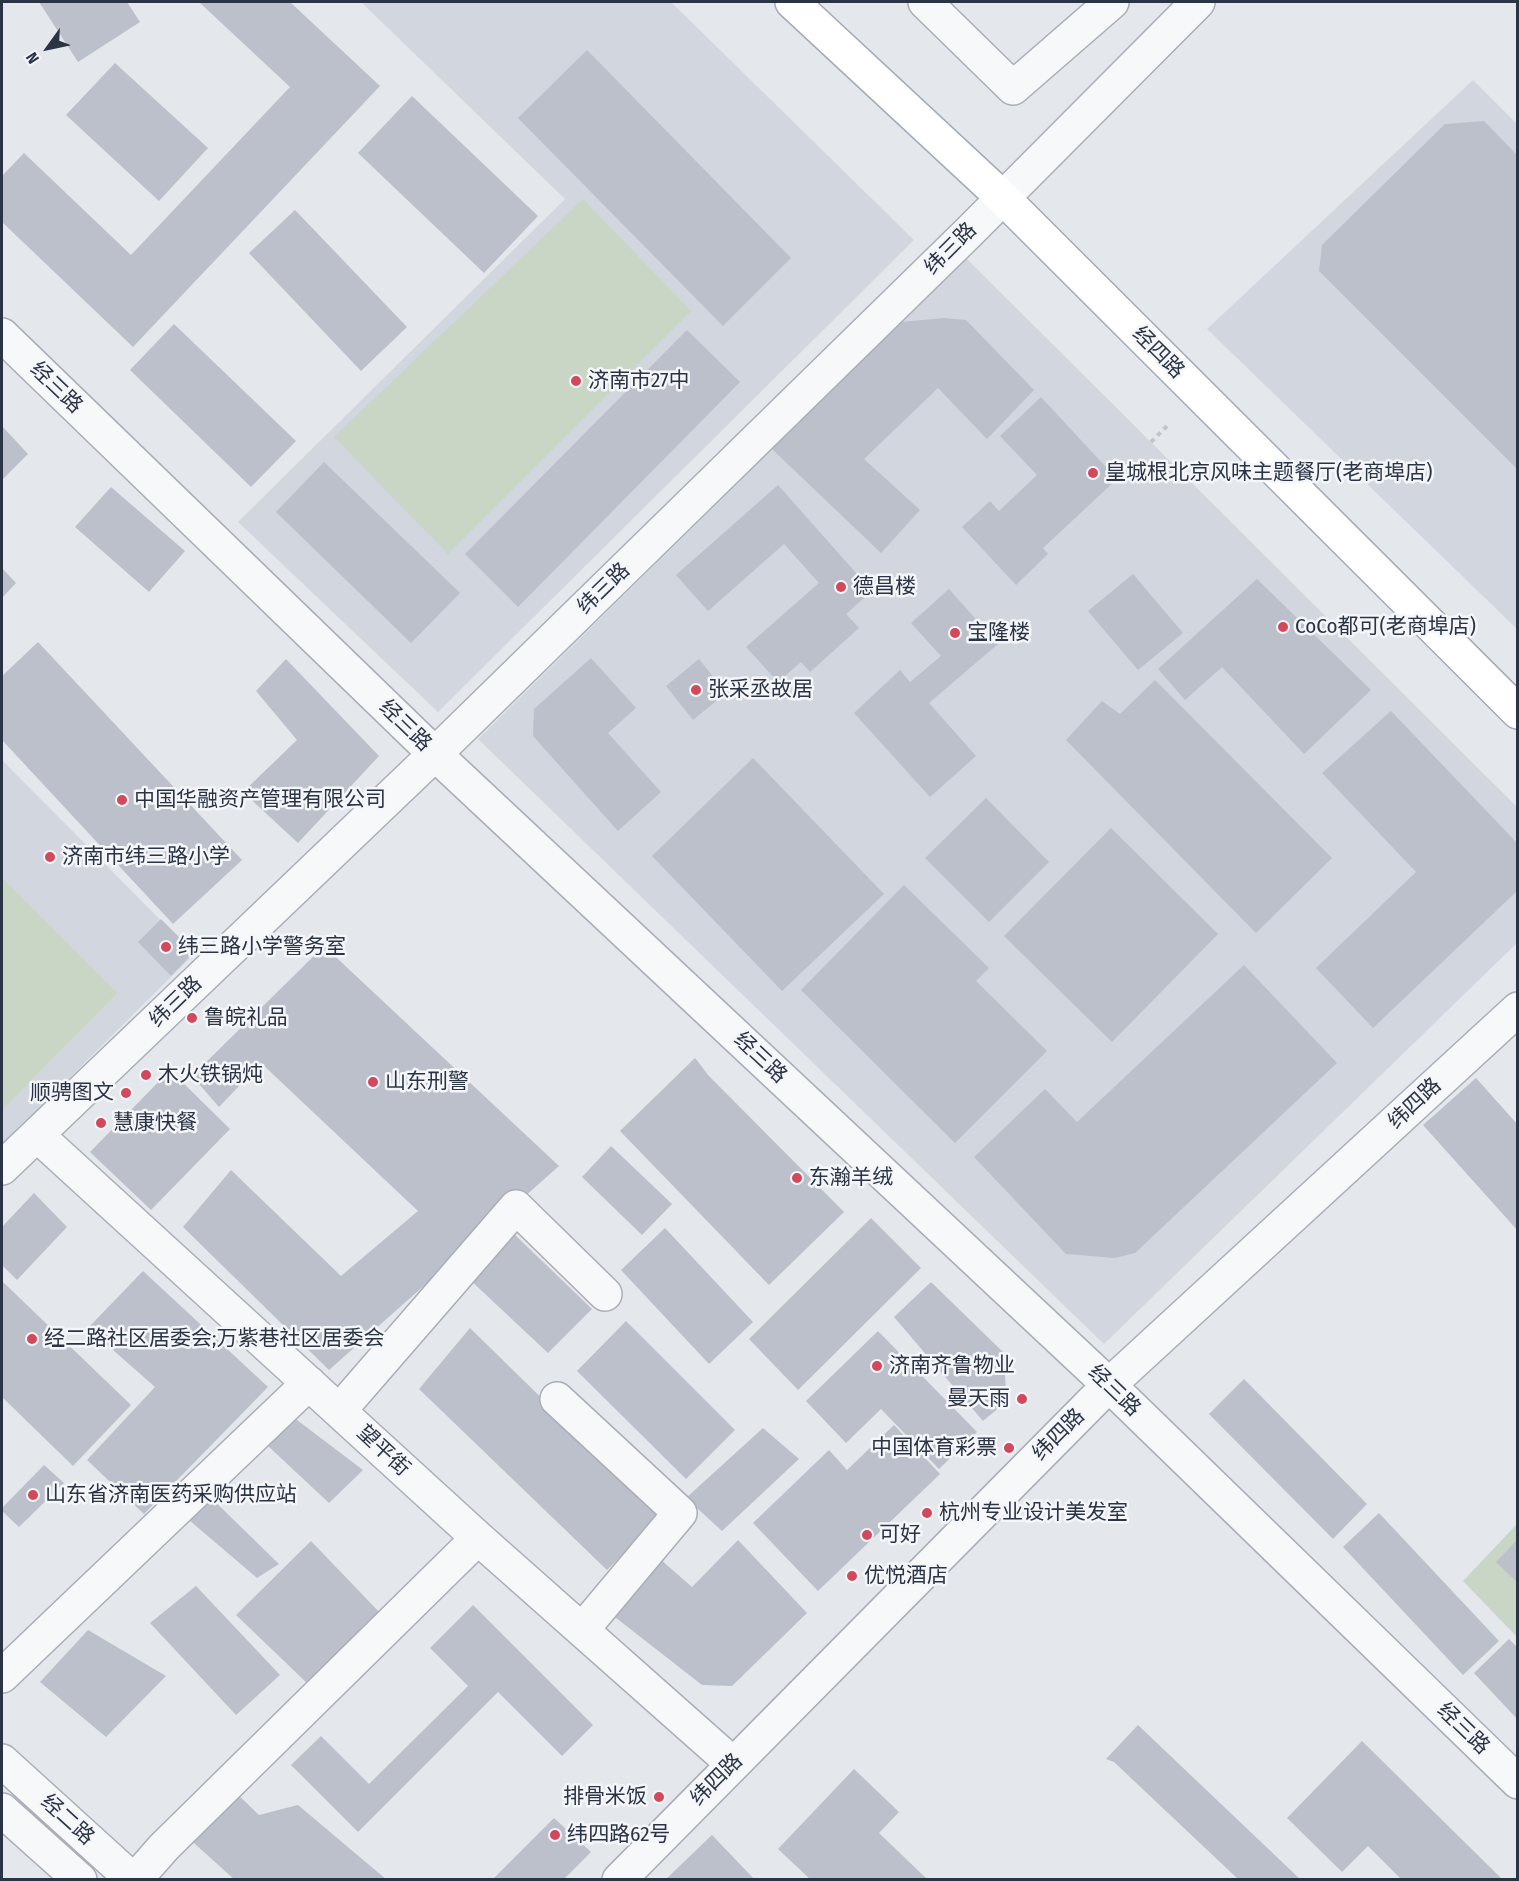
<!DOCTYPE html>
<html>
<head>
<meta charset="utf-8">
<style>
	body { margin:0 }
	#map { position:relative; width:1519px; height:1881px; overflow:hidden; background:#e4e7ec; font-family:"Fira Sans Condensed",sans-serif }
	canvas { display:block }
	.frame { position:absolute; inset:0; border:3px solid #2b3445; pointer-events:none }
	.north { position:absolute; left:18px; top:18px; width:60px; height:60px; -webkit-text-stroke:4px #f4f6f9; paint-order:stroke; rotate:237deg; font-size:16px; font-weight:700; line-height:24px; text-align:center; color:#2b3445 }
	.north::after { content:''; display:block; margin:auto; width:21px; height:27px; background:#2b3445; clip-path:polygon(50% 0,100% 100%,50% 72%,0 100%) }
</style>
</head>
<body>
<div id="map">
<canvas width="1519" height="1881"></canvas>
<div class="frame"></div>
<div class="north">N</div>
</div>
<script>
const ctx = document.querySelector('canvas').getContext('2d');
ctx.lineJoin = 'round';
function fill(path, color) { ctx.fillStyle = color; ctx.fill(path, 'evenodd'); }
const toPath = rows => new Path2D(rows.map(r => 'M' + r).join(''));
function stroke(path, color, width, dash) { ctx.strokeStyle = color; ctx.lineWidth = width; ctx.lineCap = dash ? 'butt' : 'round'; ctx.setLineDash(dash || []); ctx.stroke(path); }
function write(font, color, halo, rows, align = 'center') {
  ctx.font = font + ' "Fira Sans Condensed","Noto Sans SC",sans-serif'; ctx.lineWidth = 5; ctx.setLineDash([]); ctx.textBaseline = 'middle'; ctx.strokeStyle = halo; ctx.fillStyle = color; for (const [text, x, y, turn = 0] of rows) {
    ctx.save(); ctx.translate(x, y); ctx.rotate((+turn || 0) * Math.PI / 180); ctx.textAlign = isNaN(turn) ? turn : align; if (halo) ctx.strokeText(text, 0, 0); ctx.fillText(text, 0, 0); ctx.restore();
  }
}
const built = toPath([
	[361,2,671,2,914,240,438,712,238,522,565,199],
	[1473,80,1517,124,1517,629,1207,329],
	[966,258,1517,807,1517,943,1104,1344,478,739],
	[2,760,194,954,2,1145]
]);
const green = toPath([
	[583,199,691,311,448,554,334,437],
	[2,878,117,993,2,1110],
	[1517,1524,1517,1637,1463,1581]
]);
const building = toPath([
	[39,2,127,2,140,22,78,62],
	[199,2,290,2,380,86,133,347,2,222,2,176,24,153,131,255,290,87],
	[587,50,791,258,723,326,518,118],
	[115,63,208,148,159,201,66,115],
	[412,96,538,216,484,273,358,153],
	[1484,121,1518,156,1518,470,1319,271,1322,245,1445,124],
	[295,210,407,327,361,371,249,253],
	[944,318,966,320,1034,390,987,439,938,388,864,459,920,510,881,553,772,449,901,322],
	[174,324,296,441,251,487,130,370],
	[687,330,740,382,518,607,465,554],
	[1041,397,1117,479,1043,548,1048,554,1016,585,962,527,990,501,999,511,1037,475,1000,436],
	[2,426,28,454,2,480],
	[324,462,460,593,411,643,276,512],
	[778,485,872,591,846,614,859,628,810,672,801,662,778,682,746,647,819,583,784,544,708,611,676,575],
	[111,487,185,551,149,592,75,527],
	[2,568,16,583,2,598],
	[1133,574,1183,633,1138,670,1088,611],
	[1257,579,1371,690,1304,754,1222,667,1185,700,1158,669],
	[949,589,998,644,929,703,976,756,930,797,854,713,900,670,910,682,941,656,911,623],
	[38,642,242,860,173,924,2,740,2,676],
	[591,658,636,708,608,733,661,792,618,831,533,736,534,709],
	[286,659,379,756,298,843,243,792,297,740,256,691],
	[699,659,726,693,693,720,666,686],
	[1155,680,1332,858,1256,933,1066,740,1102,701,1120,714],
	[1391,711,1518,844,1518,890,1373,1028,1316,968,1416,872,1322,773],
	[753,758,884,894,782,991,652,856],
	[986,798,1049,862,989,922,925,858],
	[1111,828,1218,934,1112,1042,1004,936],
	[904,885,989,968,976,981,1047,1051,955,1143,801,990],
	[161,919,194,952,171,976,138,942],
	[324,946,559,1166,329,1370,183,1227,231,1170,341,1276,418,1211,261,1063,219,1107,192,1076],
	[1244,965,1337,1063,1135,1253,1115,1258,1066,1254,974,1157,1045,1089,1077,1122],
	[695,1058,709,1076,844,1212,769,1285,620,1131],
	[170,1070,230,1129,151,1210,90,1152],
	[1476,1078,1518,1125,1518,1231,1423,1125],
	[611,1146,672,1204,642,1235,582,1177],
	[34,1193,67,1227,17,1280,2,1265,2,1227],
	[871,1218,921,1268,798,1390,749,1339],
	[665,1228,753,1322,709,1364,621,1270],
	[514,1234,592,1309,548,1353,467,1277],
	[143,1271,268,1387,144,1514,87,1460,155,1387,88,1328],
	[2,1281,131,1405,73,1466,2,1397],
	[931,1282,1003,1352,1007,1401,983,1421,894,1317],
	[626,1321,735,1430,686,1479,577,1371],
	[470,1328,662,1516,607,1570,419,1389],
	[878,1331,977,1432,939,1469,881,1409,846,1443,806,1401],
	[1244,1379,1367,1504,1333,1539,1209,1414],
	[293,1417,363,1470,329,1503,268,1446],
	[894,1425,940,1474,818,1591,753,1523,829,1450,847,1470],
	[763,1428,799,1459,722,1531,686,1498],
	[44,1465,64,1483,19,1527,2,1511,2,1508],
	[205,1492,279,1564,257,1578,182,1514],
	[1379,1513,1499,1641,1463,1675,1343,1547],
	[1518,1539,1518,1583,1496,1562],
	[738,1540,807,1613,732,1686,702,1685,611,1614,660,1559,692,1587],
	[311,1541,381,1614,308,1684,236,1615],
	[196,1586,280,1675,236,1715,150,1623],
	[473,1605,593,1725,562,1756,498,1692,358,1832,291,1765,321,1736,369,1784,468,1686,430,1648],
	[88,1630,166,1676,106,1737,40,1682],
	[1509,1639,1518,1648,1518,1720,1474,1673],
	[1138,1725,1301,1880,1239,1880,1114,1762,1106,1759],
	[1362,1741,1503,1880,1402,1880,1368,1846,1342,1872,1287,1818],
	[854,1769,899,1812,879,1833,928,1880,811,1880,778,1849],
	[233,1790,259,1815,298,1805,387,1880,235,1880,185,1835],
	[554,1818,591,1852,563,1880,492,1880],
	[712,1835,755,1880,665,1880]
]);
const path = toPath([
	[1151,442,1168,425]
]);
const minor = toPath([
	[925,2,1013,88,1112,2],
	[2,335,435,754,1109,1385,1518,1782],
	[37,1135,478,1538,733,1764],
	[2,1168,435,754,968,233,1198,2],
	[557,1399,680,1513,582,1630],
	[339,1411,516,1207,605,1294],
	[2,1676,309,1383],
	[2,1761,133,1880],
	[2,1810,80,1880],
	[135,1880,164,1847,478,1538],
	[619,1880,1109,1385,1518,1009]
]);
const major = toPath([
	[792,2,1003,198,1518,712]
]);
const markers = [
	[576,381,6,"#d1495b"],
	[1093,473,6,"#d1495b"],
	[841,587,6,"#d1495b"],
	[1283,627,6,"#d1495b"],
	[955,633,6,"#d1495b"],
	[696,690,6,"#d1495b"],
	[122,800,6,"#d1495b"],
	[50,857,6,"#d1495b"],
	[166,947,6,"#d1495b"],
	[192,1018,6,"#d1495b"],
	[146,1075,6,"#d1495b"],
	[373,1082,6,"#d1495b"],
	[126,1093,6,"#d1495b"],
	[101,1123,6,"#d1495b"],
	[797,1178,6,"#d1495b"],
	[32,1339,6,"#d1495b"],
	[877,1366,6,"#d1495b"],
	[1022,1399,6,"#d1495b"],
	[1009,1448,6,"#d1495b"],
	[33,1495,6,"#d1495b"],
	[927,1513,6,"#d1495b"],
	[867,1535,6,"#d1495b"],
	[852,1576,6,"#d1495b"],
	[659,1797,6,"#d1495b"],
	[555,1835,6,"#d1495b"]
];
const streetNames = [
	["纬三路",951,249,-45],
	["经四路",1158,353,45],
	["经三路",56,388,44],
	["纬三路",604,589,-44],
	["经三路",405,726,44],
	["纬三路",176,1002,-44],
	["经三路",760,1058,43],
	["纬四路",1415,1104,-43],
	["经三路",1114,1391,44],
	["纬四路",1059,1435,-45],
	["望平街",383,1451,43],
	["经三路",1463,1729,44],
	["纬四路",717,1780,-45],
	["经二路",67,1820,42]
];
const poiNames = [
	["济南市27中",588,381],
	["皇城根北京风味主题餐厅(老商埠店)",1105,473],
	["德昌楼",853,587],
	["CoCo都可(老商埠店)",1295,627],
	["宝隆楼",967,633],
	["张采丞故居",708,690],
	["中国华融资产管理有限公司",134,800],
	["济南市纬三路小学",62,857],
	["纬三路小学警务室",178,947],
	["鲁皖礼品",204,1018],
	["木火铁锅炖",158,1075],
	["山东刑警",385,1082],
	["顺骋图文",114,1093,"right"],
	["慧康快餐",113,1123],
	["东瀚羊绒",809,1178],
	["经二路社区居委会;万紫巷社区居委会",44,1339],
	["济南齐鲁物业",889,1366],
	["曼天雨",1010,1399,"right"],
	["中国体育彩票",997,1448,"right"],
	["山东省济南医药采购供应站",45,1495],
	["杭州专业设计美发室",939,1513],
	["可好",879,1535],
	["优悦酒店",864,1576],
	["排骨米饭",647,1797,"right"],
	["纬四路62号",567,1835]
];
fill(built, '#d2d6de');
fill(green, '#c9d6c5');
fill(building, '#bbc0ca');
stroke(minor, '#a9aeb7', 36);
stroke(major, '#a3abb8', 36);
stroke(path, '#c2c5cb', 4, [4.5, 4.5]);
stroke(minor, '#f7f8fa', 33);
stroke(major, '#fff', 33);
for (const [x, y, r, color] of markers) { const dot = new Path2D(); dot.arc(x, y, r, 0, 2 * Math.PI); ctx.fillStyle = color; ctx.fill(dot); stroke(dot, '#f4f6f9', 2); }
write('21px', '#2b3445', '#f4f6f9', streetNames);
write('21px', '#2b3445', '#f4f6f9', poiNames, 'left');
</script>
</body>
</html>
